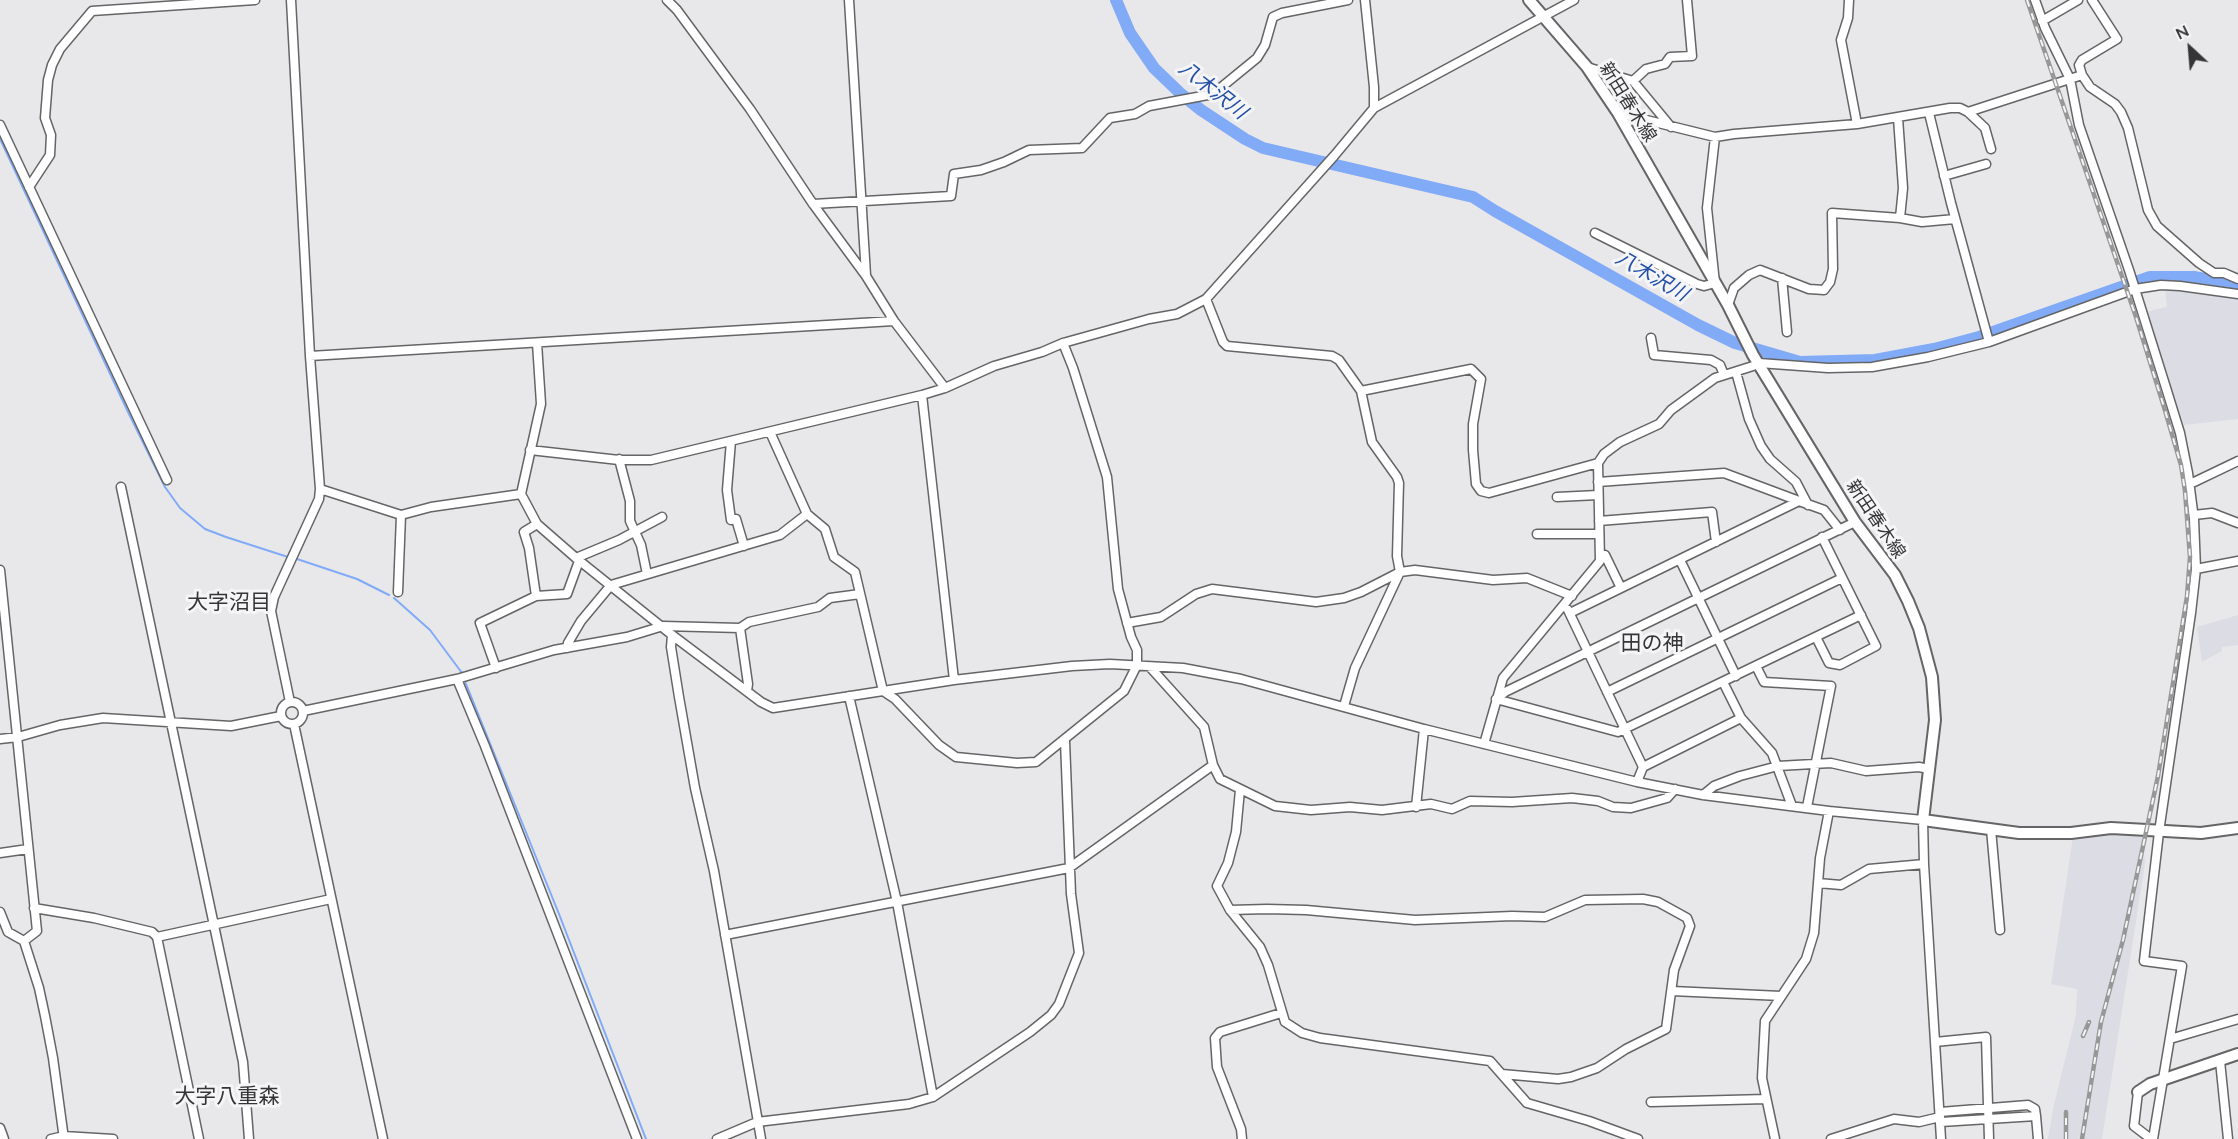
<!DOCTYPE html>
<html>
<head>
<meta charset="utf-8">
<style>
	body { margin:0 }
	#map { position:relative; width:2238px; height:1139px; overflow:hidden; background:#e8e8ea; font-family:Lato,sans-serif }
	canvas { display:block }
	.north { position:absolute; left:2160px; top:18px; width:60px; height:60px; -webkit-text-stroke:4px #f5f5f7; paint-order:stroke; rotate:334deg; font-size:16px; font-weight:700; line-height:24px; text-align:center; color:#353536 }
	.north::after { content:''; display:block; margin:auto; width:21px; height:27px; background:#353536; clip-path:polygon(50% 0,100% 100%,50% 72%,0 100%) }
</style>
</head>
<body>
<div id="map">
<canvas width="2238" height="1139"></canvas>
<div class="north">N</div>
</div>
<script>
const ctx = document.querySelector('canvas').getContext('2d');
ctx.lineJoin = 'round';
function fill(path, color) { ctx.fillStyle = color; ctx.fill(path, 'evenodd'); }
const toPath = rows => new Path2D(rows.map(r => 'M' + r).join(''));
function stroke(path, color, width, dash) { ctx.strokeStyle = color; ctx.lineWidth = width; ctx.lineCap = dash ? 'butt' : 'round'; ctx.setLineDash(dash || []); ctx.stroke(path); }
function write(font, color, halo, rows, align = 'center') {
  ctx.font = font + ' Lato,"Noto Sans JP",sans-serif'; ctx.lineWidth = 6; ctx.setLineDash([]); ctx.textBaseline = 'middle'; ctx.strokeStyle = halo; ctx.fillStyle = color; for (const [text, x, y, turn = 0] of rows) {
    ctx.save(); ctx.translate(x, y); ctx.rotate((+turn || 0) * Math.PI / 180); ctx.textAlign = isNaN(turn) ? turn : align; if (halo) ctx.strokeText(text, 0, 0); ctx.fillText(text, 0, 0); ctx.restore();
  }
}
const built = toPath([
	[2165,289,2238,297,2238,419,2184,425,2145,312,2167,307],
	[2238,615,2238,645,2222,647,2222,651,2202,662,2197,627],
	[2117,833,2142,837,2145,863,2102,1139,2048,1139,2053,1109,2076,1015,2077,989,2051,984,2073,837]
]);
const stream = toPath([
	[0,139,128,412,165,487,180,508,205,529,226,537,288,557],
	[294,558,357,579,389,595],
	[394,598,430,630,462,673],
	[464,679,559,914,646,1139]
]);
const river = toPath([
	[1116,0,1130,33,1154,68,1181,94,1201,110,1245,139,1263,148,1473,197,1495,211,1698,325,1735,343,1800,362,1875,360,1934,349,1979,337,2150,277,2194,277,2238,285]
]);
const minor = toPath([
	[667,0,677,10,750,109,813,204,866,276,894,321,945,388],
	[849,0,866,275],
	[1365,0,1374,87,1374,108],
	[1849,0,1848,18,1841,40,1857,124],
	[2035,0,2045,28,2070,79,2079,125,2129,270,2167,391,2180,433,2188,473,2194,519,2196,569,2191,613,2159,832,2144,961,2182,966,2153,1139],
	[2092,0,2117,39,2082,60,2079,65,2082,75,2090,87,2115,104,2121,112,2128,128,2148,210,2157,226,2199,263,2214,273,2224,273,2238,279],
	[2042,21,2078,0],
	[1587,67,1633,81,1671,127],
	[1633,81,1646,69,1665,64,1670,57,1692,56,1687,0],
	[1968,112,1985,128,1991,149],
	[1618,113,1715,137,1734,134,1857,124,1950,108,1960,108,1968,112,2082,75],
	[1929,113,1951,203,1989,342],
	[1898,118,1903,188,1900,218],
	[0,125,167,480],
	[1944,176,1986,164],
	[29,187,50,155,51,135,45,118,48,80,52,65,60,49,92,11,255,0],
	[813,204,951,196,954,174,981,170,1004,162,1029,150,1082,148,1110,118,1135,114,1149,106,1213,94,1257,58,1265,45,1273,17,1282,13,1348,0],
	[1595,233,1697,284,1704,286,1715,283,1707,208,1715,137],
	[1782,278,1787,332],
	[1206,299,1223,342,1227,346,1332,356,1339,360,1361,391,1372,442,1397,477,1399,483,1397,556,1400,572,1355,668,1344,706],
	[1728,305,1734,288,1749,275,1760,270,1809,289,1824,290,1830,282,1833,269,1832,213,1900,218,1922,222,1955,219],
	[1651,338,1654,355,1711,360,1720,365,1724,375],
	[537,343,541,404,521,494,537,524,576,558,672,635,761,702,773,708,954,680,1072,666,1110,664,1183,668,1241,679,1424,729,1637,782,1703,795,1829,811,1923,820,1924,864,1941,1139],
	[310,356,894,321],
	[1736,372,1749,419,1761,446,1770,459,1796,482,1808,505],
	[1361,391,1471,369,1481,379,1473,424,1473,450,1476,484,1481,491,1489,493,1598,463],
	[922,395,954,680],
	[770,432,807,514,825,529,834,557,855,572,883,691,895,699,939,745,956,757,1017,763,1036,762,1124,691,1137,665,1137,650,1131,637,1118,589,1107,477,1073,368,1063,343],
	[731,441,727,490,731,520,736,519,744,546],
	[530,450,619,460,651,460,922,395,945,388,994,366,1042,352,1063,343,1149,319,1177,314,1206,299,1334,156,1374,108,1574,0],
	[619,459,630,501,630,521,641,545,647,574],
	[1598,482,1724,473,1799,501],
	[2190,484,2238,461],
	[121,487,243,1062,249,1139],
	[320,489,401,515,431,507,521,494],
	[1557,497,1598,495],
	[2194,515,2212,513,2238,523],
	[1599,521,1712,512,1716,542],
	[1537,534,1599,534],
	[1600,553,1605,555,1621,588],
	[576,558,619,540,662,517],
	[1680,560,1736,676],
	[2196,569,2238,561],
	[0,570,37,931,24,941,39,988,45,1016,53,1058,64,1139],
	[398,592,401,515],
	[536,596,567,594,579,561],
	[1568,610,1643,767],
	[1570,613,1799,501,1824,510,1840,530],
	[1127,623,1161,617,1196,594,1212,589,1316,602,1344,598,1361,592,1400,572,1415,570,1493,580,1527,578,1572,596],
	[740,628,748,684,747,691],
	[672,635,671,647,679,697,695,788,714,871,761,1139],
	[1816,637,1829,663,1840,665,1876,646,1822,537],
	[567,648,568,643,581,621,611,585,780,535,807,514],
	[1756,666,1764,682,1831,686,1807,807],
	[1150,667,1204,727,1213,765,1220,779,1275,806,1311,810,1350,807,1382,810,1431,804,1452,809,1470,801,1512,802,1572,798,1598,801,1613,807,1631,808,1667,798,1675,789],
	[496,668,480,623,536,596,529,548,524,532,537,524],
	[457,679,485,746,637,1139],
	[1607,692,1842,578],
	[849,696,897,902,933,1097],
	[1496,699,1505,692,1855,522],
	[1496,699,1618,732,1861,615],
	'281 713a11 11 0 1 1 22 0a11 11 0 1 1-22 0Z',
	[290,702,271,611,274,597,319,499,320,489,310,356,291,0],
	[303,711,457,679,554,650,627,637,663,626,740,628,749,622,818,607,830,598,860,594],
	[1741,718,1772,753,1792,806],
	[294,724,383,1139],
	[0,739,18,737,60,725,103,718,231,726,281,716],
	[1484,744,1503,678,1600,561,1598,463,1604,454,1620,442,1659,424,1671,410,1715,378,1753,366,1759,363,1828,368,1872,367,1928,357,1989,342,2135,289,2161,285,2180,286,2238,294],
	[1637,782,1643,767,1741,718,1723,682],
	[1240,790,1236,832,1228,863,1217,886,1230,910,1260,947,1268,965,1285,1022,1302,1033,1320,1038,1490,1061,1527,1103,1589,1121,1638,1139],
	[1703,795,1714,786,1740,776,1778,766,1831,763,1866,771,1919,767,1929,769],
	[1416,807,1424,729],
	[1991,829,2000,930],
	[0,853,28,849],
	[1818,883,1841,885,1869,869,1924,864],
	[34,908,94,918,152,932,157,937,199,1139],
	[1230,910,1267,909,1306,910,1415,920,1512,916,1545,917,1585,900,1643,899,1658,902,1687,918,1690,926,1674,970,1666,1029,1626,1049,1597,1068,1571,1077,1558,1079,1502,1074],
	[0,912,8,932,24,941],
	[725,935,1069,868,1213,765],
	[157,937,331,899],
	[1672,991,1781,996],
	[2170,1039,2238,1019],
	[1935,1042,1986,1037,1989,1139],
	[2220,1061,2228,1139],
	[2138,1092,2134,1126,2151,1139],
	[1651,1102,1766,1099],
	[1940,1112,2028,1105,2035,1109,2036,1116,1941,1122],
	[2036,1116,2038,1139],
	[0,1128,4,1139],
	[51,1139,64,1136,113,1139],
	[717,1139,757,1122,909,1104,933,1097,1030,1032,1051,1015,1059,1004,1079,953,1071,894,1065,741],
	[1242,1139,1241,1129,1217,1067,1215,1038,1220,1032,1281,1013],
	[1775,1139,1762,1078,1765,1021,1806,959,1814,933,1820,858,1829,811],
	[1831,1139,1894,1119,1919,1122,1940,1117]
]);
const major = toPath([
	[1529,0,1587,67,1618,113,1728,305,1753,355,1855,522,1895,575,1908,601,1919,628,1932,677,1935,720,1923,820,2019,833,2071,833,2111,828,2201,833,2238,828],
	[2138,1092,2150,1084,2238,1054]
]);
const rail = toPath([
	[2027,0,2136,317,2164,407,2181,465,2185,491,2190,557,2187,596,2158,776,2123,940,2101,1022,2082,1139],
	[2083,1036,2089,1022],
	[2066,1139,2066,1112]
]);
const streetNames = [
	["新田春木線",1628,102,58],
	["新田春木線",1876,519,56]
];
const waterNames = [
	["八木沢川",1213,90,38],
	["八木沢川",1652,276,30]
];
const quarterNames = [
	["大字沼目",229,602],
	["田の神",1652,643],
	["大字八重森",227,1096]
];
fill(built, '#dbdce4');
stroke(stream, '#81aaf7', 2);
stroke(river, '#81aaf7', 12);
stroke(minor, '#656567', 11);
stroke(major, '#656567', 14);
stroke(minor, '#fff', 8);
stroke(major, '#fff', 10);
stroke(rail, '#979798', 4.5);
stroke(rail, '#f5f5f7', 2, [7]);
write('18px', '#353536', '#f5f5f7', streetNames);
write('italic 20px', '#234fa7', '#f5f5f7', waterNames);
write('21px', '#353536', '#f5f5f7', quarterNames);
</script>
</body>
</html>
